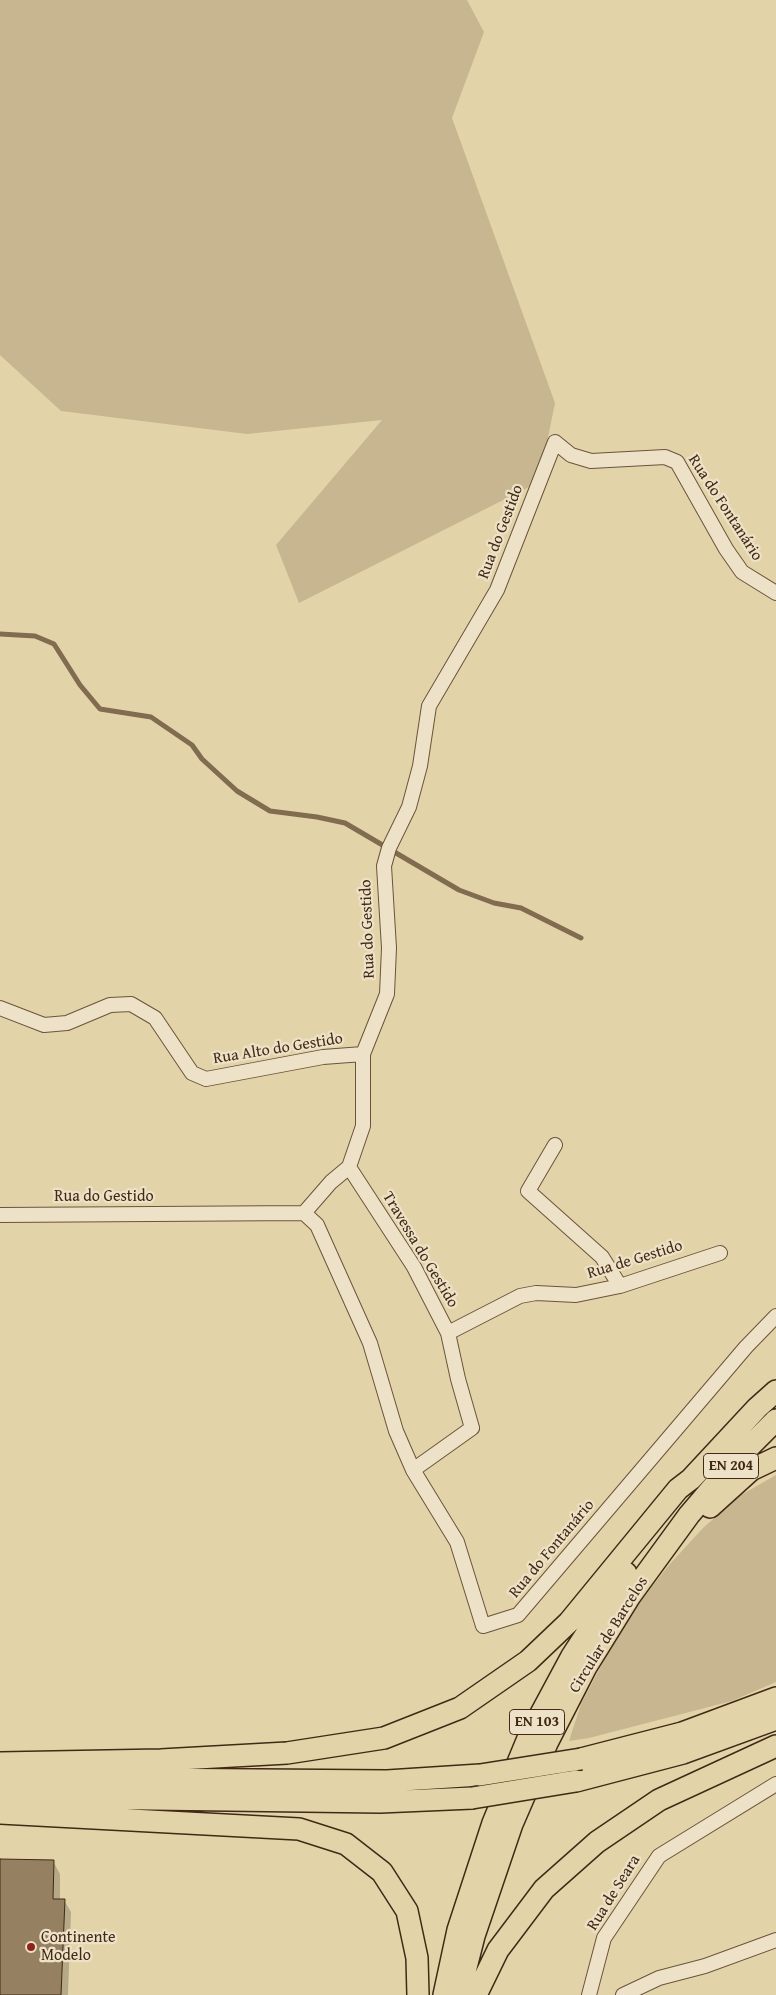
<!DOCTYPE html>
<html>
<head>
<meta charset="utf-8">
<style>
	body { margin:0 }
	canvas { display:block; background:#e3d3a9 }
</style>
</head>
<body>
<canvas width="776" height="1995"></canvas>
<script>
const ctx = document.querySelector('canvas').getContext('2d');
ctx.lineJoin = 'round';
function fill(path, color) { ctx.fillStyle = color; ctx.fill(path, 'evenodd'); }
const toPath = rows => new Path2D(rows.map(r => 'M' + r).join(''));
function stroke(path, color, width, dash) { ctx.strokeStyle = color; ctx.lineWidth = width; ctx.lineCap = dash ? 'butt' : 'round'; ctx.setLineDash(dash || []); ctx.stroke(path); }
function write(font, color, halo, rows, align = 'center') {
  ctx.font = font + ' "Gentium Book Plus",serif'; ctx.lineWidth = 4.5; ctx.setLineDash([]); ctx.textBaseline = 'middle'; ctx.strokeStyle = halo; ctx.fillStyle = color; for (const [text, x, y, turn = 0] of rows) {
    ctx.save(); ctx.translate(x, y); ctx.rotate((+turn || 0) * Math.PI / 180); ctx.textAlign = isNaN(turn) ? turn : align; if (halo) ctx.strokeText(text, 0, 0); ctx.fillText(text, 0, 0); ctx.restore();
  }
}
const green = toPath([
	[0,0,467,0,484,32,452,118,555,403,539,482,299,603,276,545,382,420,247,434,61,411,0,355],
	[776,1475,776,1682,732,1701,589,1738,569,1741,581,1704,608,1653,637,1606,668,1566,704,1527,741,1495]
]);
const shadow = toPath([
	[0,1860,53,1861,60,1874,60,1900,64,1900,71,1912,68,1995,0,1995]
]);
const stream = toPath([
	[0,634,35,636,54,644,80,685,100,709,151,717,192,745,202,759,237,791,270,811,317,817,345,823,459,890,494,903,521,908,581,938]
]);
const building = toPath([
	[0,1859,54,1860,53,1899,65,1899,61,1995,0,1995,0,1859]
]);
const minor = toPath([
	[0,1008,44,1025,67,1023,110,1005,131,1004,155,1018,192,1073,206,1079,323,1057,363,1054],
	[555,1145,528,1191,602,1257,620,1286],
	[349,1167,414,1267,448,1333,458,1379,472,1428,413,1470],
	[304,1213,317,1225,370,1343,396,1431,413,1470,457,1542,483,1626,518,1615,746,1347,776,1316],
	[0,1215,304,1213,331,1182,349,1167,363,1126,363,1054,387,994,389,948,384,866,389,848,409,807,420,766,429,706,497,590,555,442,571,455,591,461,665,457,677,462,726,549,742,572,776,593],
	[448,1333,520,1296,536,1293,576,1295,620,1286,720,1253],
	[589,1995,604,1938,659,1856,776,1784],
	[623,1995,659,1978,705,1966,776,1940]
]);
const primary = toPath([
	[710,1507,751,1470,776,1458],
	[581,1759,682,1733,776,1698],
	[0,1763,161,1760,287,1753,384,1738,460,1708,528,1661,569,1622,678,1489,691,1479,757,1408,776,1391],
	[0,1778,387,1781,480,1775],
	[576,1781,683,1753,776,1719],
	[0,1797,380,1802,472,1798],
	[0,1813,299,1829,346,1844,382,1872,407,1911,417,1958,418,1995],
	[444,1995,458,1930,493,1823,529,1736,572,1656,626,1573],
	[459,1995,474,1936,512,1824,547,1743,586,1667,630,1596,689,1515,736,1460,776,1420],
	[476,1995,498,1950,544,1889,597,1842,659,1800,776,1746]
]);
const primaryBridge = toPath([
	[480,1775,581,1759],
	[472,1798,576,1781]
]);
const markers = [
	[31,1947,5,"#8f2418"]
];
const shields = [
	[731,1466,55],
	[537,1722,55]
];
const shieldNames = [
	["EN 204",731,1466],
	["EN 103",537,1722]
];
const streetNames = [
	["Rua do Fontanário",725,508,57],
	["Rua do Gestido",501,532,-69],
	["Rua do Gestido",368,929,-92],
	["Rua Alto do Gestido",278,1049,-9],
	["Rua do Gestido",104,1197],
	["Travessa do Gestido",420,1250,59],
	["Rua de Gestido",635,1260,-17],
	["Rua do Fontanário",552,1549,-50],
	["Circular de Barcelos",609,1635,-58],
	["Rua de Seara",614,1893,-58]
];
const poiNames = [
	["Continente",41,1938],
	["Modelo",41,1956]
];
fill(green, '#c7b690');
fill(shadow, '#0003');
stroke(stream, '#816c50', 5);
fill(building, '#958162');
stroke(building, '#412916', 1);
stroke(minor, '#6a543b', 16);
stroke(primary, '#412916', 24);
stroke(minor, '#ede2c7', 14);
stroke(primary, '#e3d3a9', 21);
stroke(primaryBridge, '#412916', 24, []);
stroke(primaryBridge, '#e3d3a9', 21);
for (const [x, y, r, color] of markers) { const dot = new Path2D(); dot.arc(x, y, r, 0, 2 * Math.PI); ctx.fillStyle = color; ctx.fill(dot); stroke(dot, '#ede2c7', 2); }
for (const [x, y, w] of shields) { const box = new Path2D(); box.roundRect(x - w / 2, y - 12.5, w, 25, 4); ctx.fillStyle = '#ede2c7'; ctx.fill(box); stroke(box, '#412916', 1); }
write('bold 15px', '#412916', null, shieldNames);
write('16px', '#412916', '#ede2c7', streetNames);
write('16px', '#412916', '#ede2c7', poiNames, 'left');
</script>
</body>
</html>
